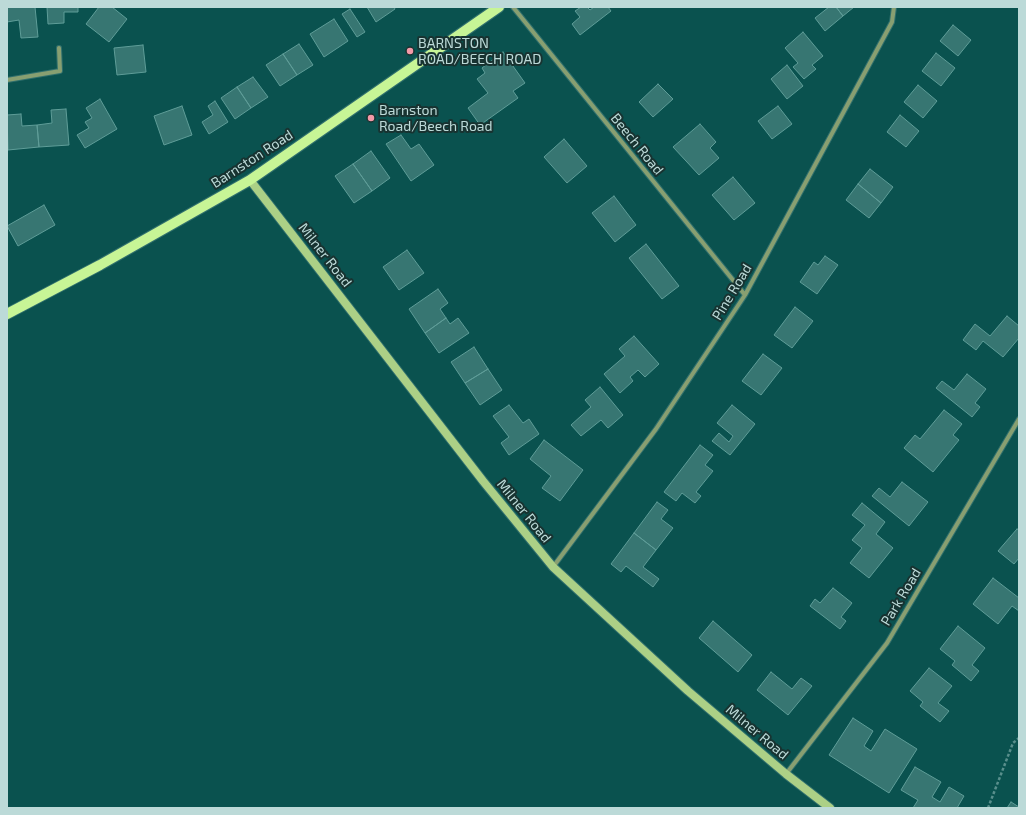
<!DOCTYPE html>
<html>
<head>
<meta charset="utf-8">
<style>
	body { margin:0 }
	#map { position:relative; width:1026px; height:815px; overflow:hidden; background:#0a524f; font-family:"Exo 2",sans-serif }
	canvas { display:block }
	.frame { position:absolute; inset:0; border:8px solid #bcdad8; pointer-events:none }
</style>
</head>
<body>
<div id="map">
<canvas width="1026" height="815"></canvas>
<div class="frame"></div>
</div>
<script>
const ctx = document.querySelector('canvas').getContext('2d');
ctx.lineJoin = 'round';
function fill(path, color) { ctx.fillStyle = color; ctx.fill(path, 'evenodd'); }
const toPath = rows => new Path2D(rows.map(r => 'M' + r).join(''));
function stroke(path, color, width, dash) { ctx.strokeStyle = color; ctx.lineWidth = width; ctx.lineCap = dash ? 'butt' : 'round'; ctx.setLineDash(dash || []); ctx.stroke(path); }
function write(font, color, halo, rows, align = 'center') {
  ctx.font = font + ' "Exo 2",sans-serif'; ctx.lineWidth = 4; ctx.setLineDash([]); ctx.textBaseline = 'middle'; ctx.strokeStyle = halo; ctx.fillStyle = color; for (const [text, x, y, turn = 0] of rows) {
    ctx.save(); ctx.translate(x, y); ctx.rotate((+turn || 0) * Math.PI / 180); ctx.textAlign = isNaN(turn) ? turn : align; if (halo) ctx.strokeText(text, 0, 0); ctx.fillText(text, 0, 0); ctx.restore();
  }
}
const building = toPath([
	[7,7,35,7,38,37,21,38,19,20,7,22,7,7],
	[47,7,78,7,78,12,64,12,64,23,48,24,47,7],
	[99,7,112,7,127,19,109,42,86,24,99,7],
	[367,7,394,7,395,9,376,22,367,7],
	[581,7,587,7,590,10,594,7,608,7,611,11,580,35,572,24,580,17,575,11,581,7],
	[829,7,836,7,843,16,825,31,815,18,829,7],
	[836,7,854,7,843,16,836,7],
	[350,9,365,32,357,37,342,14,350,9],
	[334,19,348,41,324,57,310,34,334,19],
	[953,25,971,40,958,56,940,41,953,25],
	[803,32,823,56,812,65,816,69,804,79,793,67,798,63,785,48,803,32],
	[299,44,313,65,297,75,283,54,299,44],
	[143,45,146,72,117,75,114,48,143,45],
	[503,52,525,83,513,91,518,98,480,125,468,108,488,93,477,79,485,73,482,68,503,52],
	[936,53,955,68,941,86,922,71,936,53],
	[283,54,297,75,280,86,266,65,283,54],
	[787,65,803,86,787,99,771,79,787,65],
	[253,77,268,97,251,108,237,87,253,77],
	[658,84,673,99,653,117,639,102,658,84],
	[918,85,937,101,923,118,904,102,918,85],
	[237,87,251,108,235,119,221,98,237,87],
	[100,99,117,129,85,148,77,135,89,128,85,122,92,118,86,108,100,99],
	[215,101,228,122,209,134,202,122,213,115,208,106,215,101],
	[182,106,192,135,164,145,154,116,182,106],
	[778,106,792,124,772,139,758,121,778,106],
	[66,109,69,145,39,147,37,125,52,123,51,110,66,109],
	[21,114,22,126,37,125,39,147,8,150,7,115,21,114],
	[900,115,919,131,906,147,887,132,900,115],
	[700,124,716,142,710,148,719,158,699,175,673,147,700,124],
	[401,135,411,149,419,144,434,165,411,181,386,144,401,135],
	[564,139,587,166,567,183,544,157,564,139],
	[371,151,390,178,372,191,353,164,371,151],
	[353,164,372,191,354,203,335,176,353,164],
	[870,169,893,187,881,203,858,184,870,169],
	[733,177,755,203,734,220,712,195,733,177],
	[858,184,881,203,869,218,846,200,858,184],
	[614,196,636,225,615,242,592,213,614,196],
	[44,205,55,225,18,246,7,226,44,205],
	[646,244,679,286,662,299,629,258,646,244],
	[407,250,424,273,399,290,383,267,407,250],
	[825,256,838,265,817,294,800,282,814,262,818,265,825,256],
	[438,289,448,303,440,309,446,318,425,333,409,309,438,289],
	[795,307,813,321,792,348,774,335,795,307],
	[1007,316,1019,326,1019,338,1003,357,983,341,976,350,963,340,975,324,990,336,1007,316],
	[446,318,450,324,458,318,469,333,439,353,425,333,446,318],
	[634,336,659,364,645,377,638,370,630,377,633,381,620,393,604,374,625,356,619,349,634,336],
	[474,347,488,369,465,383,451,362,474,347],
	[763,354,782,368,761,395,742,381,763,354],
	[488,369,502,390,480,405,465,383,488,369],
	[967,374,986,389,975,403,980,407,972,417,936,388,942,381,954,390,967,374],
	[600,387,623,415,608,428,601,420,581,436,571,425,591,407,585,400,600,387],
	[509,405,523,423,529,419,539,434,509,455,501,443,509,437,493,416,509,405],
	[732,405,755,424,730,455,712,441,719,433,729,442,733,436,717,423,732,405],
	[944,410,962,424,953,435,959,440,933,472,904,448,915,435,920,439,944,410],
	[544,440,583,470,560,501,542,488,551,476,530,459,544,440],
	[700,445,713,455,705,465,713,471,696,492,701,496,695,503,682,493,676,501,664,492,700,445],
	[902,482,928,502,909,526,872,496,879,488,890,497,902,482],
	[657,502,668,510,661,519,673,528,656,550,634,533,657,502],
	[862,503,885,522,876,534,893,548,869,578,850,563,862,548,852,540,865,525,852,515,862,503],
	[1017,529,1019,530,1019,558,1014,564,998,551,1017,529],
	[634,533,656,550,643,567,659,579,653,587,626,566,621,572,611,564,634,533],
	[993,578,1019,598,1019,611,1012,606,998,624,973,604,993,578],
	[833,588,852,603,841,617,846,621,840,629,810,606,815,599,820,603,833,588],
	[713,621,752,655,738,672,699,638,713,621],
	[958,626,985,648,972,665,979,671,971,681,952,665,955,661,940,649,958,626],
	[929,668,952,686,938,703,949,711,940,722,920,706,923,702,910,691,929,668],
	[771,672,792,689,801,678,812,686,788,715,757,690,771,672],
	[853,718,873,731,864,746,871,751,885,729,917,749,889,793,829,755,853,718],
	[915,767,941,782,932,797,940,802,949,787,964,796,957,808,913,808,918,800,901,790,915,767],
	[1011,802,1019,807,1019,808,1007,808,1011,802]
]);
const path = toPath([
	[988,808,1013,743,1019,738]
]);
const street = toPath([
	[513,7,745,295],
	[7,80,60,71,59,48],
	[553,567,656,429,745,295,892,22,894,7],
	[786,774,887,643,1019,419]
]);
const secondary = toPath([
	[250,180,483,481,553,567,688,691,786,774,830,808]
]);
const primary = toPath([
	[7,314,100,265,250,180,499,7]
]);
const markers = [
	[410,51,4,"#f39aa8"],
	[371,118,4,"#f39aa8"]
];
const poiNames = [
	["BARNSTON",418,43],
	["ROAD/BEECH ROAD",418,59],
	["Barnston",379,110],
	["Road/Beech Road",379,126]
];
const streetNames = [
	["Beech Road",637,144,51],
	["Barnston Road",252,159,-33],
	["Milner Road",325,255,52],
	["Pine Road",732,292,-59],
	["Milner Road",524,511,51],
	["Park Road",901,597,-59],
	["Milner Road",757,732,40]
];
fill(building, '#377672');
stroke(building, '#5f9d98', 1);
stroke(street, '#31706d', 6);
stroke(secondary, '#31706d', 10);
stroke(primary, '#31706d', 12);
stroke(path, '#598f8c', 2.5, [3, 2]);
stroke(street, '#889f71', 4);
stroke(secondary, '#acd086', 8);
stroke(primary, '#c7f596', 10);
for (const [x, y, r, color] of markers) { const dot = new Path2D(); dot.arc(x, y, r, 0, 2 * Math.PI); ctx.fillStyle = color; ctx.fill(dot); stroke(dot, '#183331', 1.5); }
write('14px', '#bcdad8', '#183331', poiNames, 'left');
write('14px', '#bcdad8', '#183331', streetNames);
</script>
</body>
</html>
